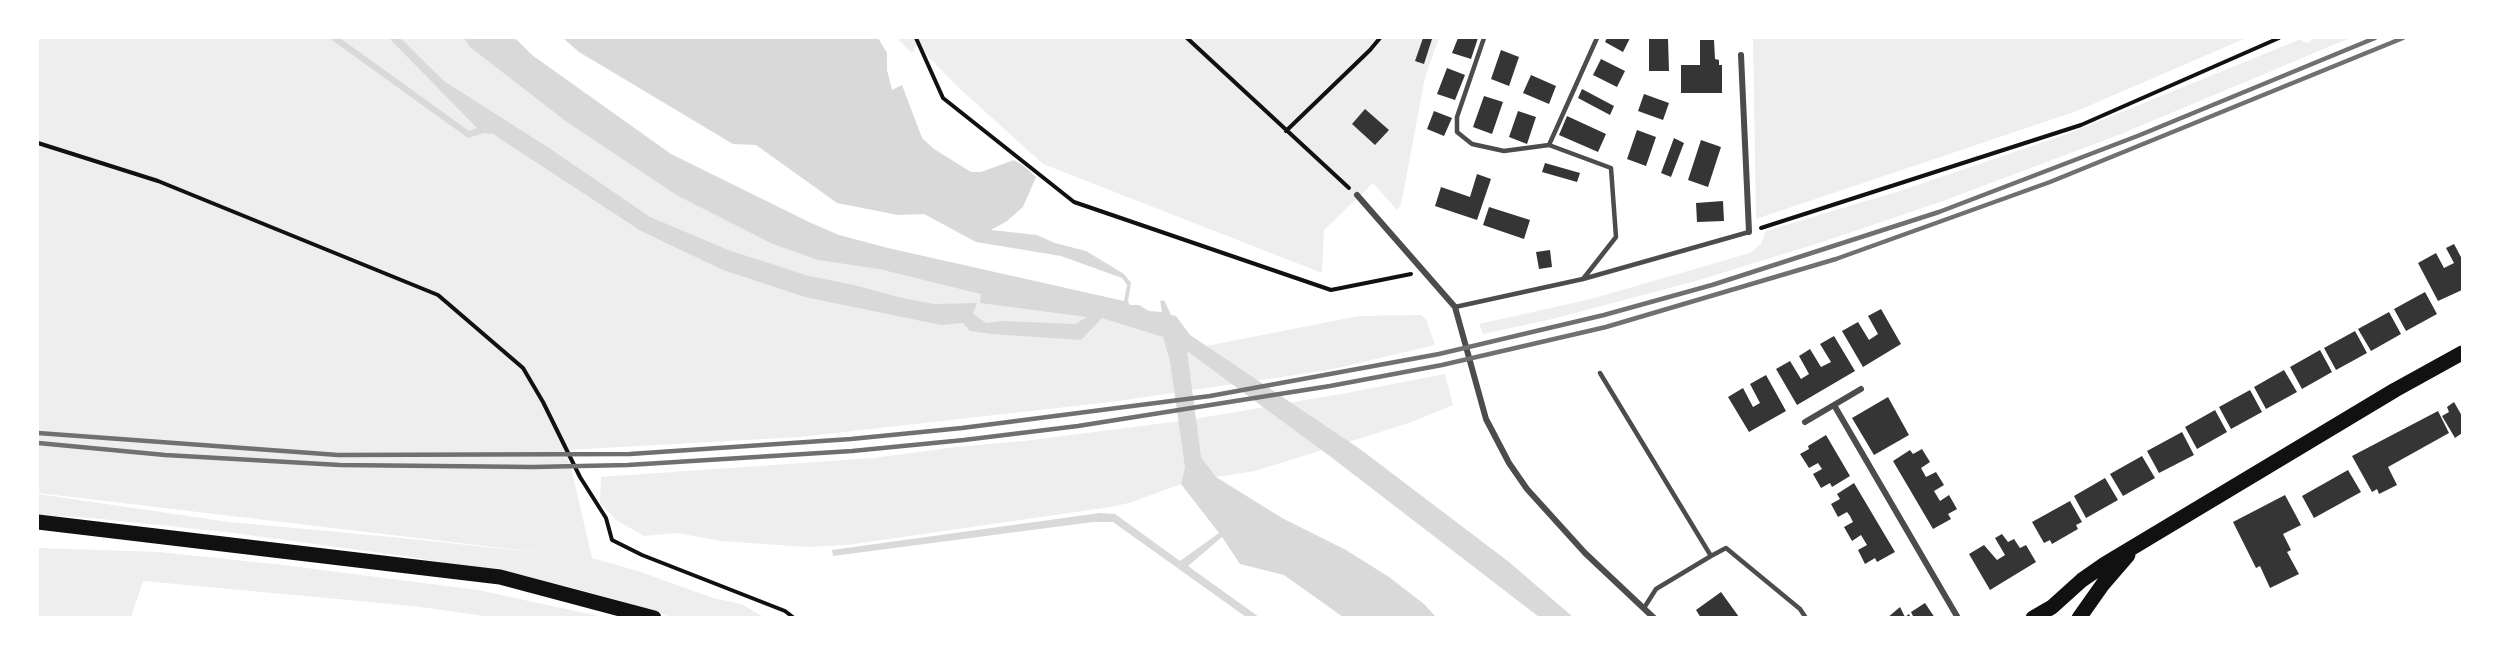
<!DOCTYPE html>
<html>
<head>
<meta charset="utf-8">
<style>
	body { margin:0 }
	#map { position:relative; width:2500px; height:655px; overflow:hidden; background:#fff; font-family:"Noto Sans",sans-serif }
	canvas { display:block }
	.frame { position:absolute; inset:0; border:39px solid #fff; pointer-events:none }
</style>
</head>
<body>
<div id="map">
<canvas width="2500" height="655"></canvas>
<div class="frame"></div>
</div>
<script>
const ctx = document.querySelector('canvas').getContext('2d');
ctx.lineJoin = 'round';
function fill(path, color) { ctx.fillStyle = color; ctx.fill(path, 'evenodd'); }
const toPath = rows => new Path2D(rows.map(r => 'M' + r).join(''));
function stroke(path, color, width, dash) { ctx.strokeStyle = color; ctx.lineWidth = width; ctx.lineCap = dash ? 'butt' : 'round'; ctx.setLineDash(dash || []); ctx.stroke(path); }
const green = toPath([
	[38,38,506,38,678,196,1121,323,1163,337,1186,350,1359,316,1421,315,1426,319,1435,345,1329,370,1111,402,799,437,567,450,592,558,638,571,713,598,741,604,764,617,671,617,618,600,526,576,404,556,226,532,91,518,38,515,38,494,229,522,392,537,560,555,38,493],
	[897,38,1439,38,1425,77,1401,205,1397,210,1373,183,1324,230,1322,273,1043,164,958,87,917,45,912,53],
	[1753,38,2246,38,2077,111,1756,219],
	[2313,38,2350,38,2121,134,1943,201,1825,241,1696,281,1548,320,1483,334,1479,324,1591,299,1750,253,1761,244,1766,231,1903,190,2070,133,2301,39,2303,42,2309,43],
	[1445,374,1453,405,1409,423,1255,471,1216,477,1202,458,1185,467,1181,484,1129,503,1110,507,847,545,808,547,721,541,677,533,644,536,616,520,600,503,601,477,873,458,956,447,1024,441,1188,420,1341,394],
	[38,548,159,552,283,565,478,590,603,617,492,617,413,606,143,581,131,617,38,617]
]);
const water = toPath([
	[329,38,340,38,469,131,477,128,389,38,400,38,444,81,552,150,650,217,728,250,809,276,854,285,902,298,934,304,977,303,973,314,986,323,1002,321,1075,324,1087,317,980,303,981,294,879,269,818,260,773,244,678,196,567,122,470,47,464,38,515,38,532,55,671,154,809,222,839,235,888,248,1124,301,1127,285,1122,278,1061,256,976,242,924,214,898,215,837,203,756,145,733,144,579,52,563,38,878,38,887,53,887,70,892,90,902,85,922,138,934,149,971,172,981,172,1014,160,1024,166,1036,177,1023,207,1007,221,991,230,1037,235,1055,243,1086,251,1124,274,1131,283,1128,302,1130,305,1139,305,1149,311,1162,312,1160,301,1164,300,1171,315,1176,316,1190,335,1360,449,1509,562,1573,617,1539,617,1331,457,1187,351,1201,457,1216,477,1282,518,1346,550,1389,577,1424,604,1436,617,1343,617,1284,575,1240,564,1222,537,1188,566,1259,617,1246,617,1113,522,1093,522,833,556,832,550,1100,513,1115,514,1180,561,1219,533,1181,484,1185,467,1170,361,1163,337,1102,318,1081,340,992,334,970,331,963,323,941,325,805,297,723,270,641,231,493,134,484,133,468,138]
]);
const building = toPath([
	[1423,38,1432,39,1424,64,1415,61],
	[1458,38,1478,38,1471,59,1452,53],
	[1607,38,1630,38,1623,52,1605,42],
	[1649,38,1668,38,1669,71,1649,71],
	[1700,40,1714,40,1715,59,1719,60,1719,65,1722,65,1722,93,1681,93,1681,65,1700,65],
	[1501,50,1519,57,1509,86,1491,79],
	[1601,59,1625,71,1617,87,1593,75],
	[1447,68,1465,75,1455,100,1437,94],
	[1531,75,1556,86,1549,104,1523,93],
	[1582,89,1614,106,1610,115,1578,98],
	[1644,94,1669,103,1663,120,1638,111],
	[1484,96,1503,102,1492,134,1473,127],
	[1365,109,1389,130,1375,145,1352,124],
	[1434,111,1452,118,1444,136,1427,129],
	[1518,111,1536,117,1527,144,1509,137],
	[1567,116,1606,134,1598,152,1559,135],
	[1637,130,1656,137,1646,166,1627,159],
	[1674,138,1684,143,1671,177,1661,173],
	[1701,140,1721,147,1708,187,1688,180],
	[1545,163,1580,173,1577,182,1542,172],
	[1477,174,1491,179,1477,220,1435,206,1441,187,1470,197],
	[1723,201,1724,221,1697,222,1696,203],
	[1489,207,1530,220,1524,239,1483,225],
	[2454,244,2462,259,2462,290,2438,301,2418,263,2436,253,2444,268,2454,263,2446,248],
	[1550,250,1552,267,1539,269,1536,252],
	[2425,292,2437,314,2406,331,2394,309],
	[1881,309,1901,344,1863,367,1842,331,1858,322,1869,340,1878,334,1868,316],
	[2389,312,2401,334,2371,351,2358,329],
	[2355,331,2367,353,2336,370,2324,348],
	[1834,336,1855,371,1797,405,1776,369,1790,361,1801,379,1809,374,1799,356,1810,349,1821,367,1831,362,1820,344],
	[2320,350,2332,372,2302,389,2290,367],
	[2284,370,2297,392,2266,409,2254,387],
	[1766,375,1786,411,1749,432,1728,397,1743,388,1753,407,1760,403,1750,384],
	[2250,390,2262,412,2231,429,2219,407],
	[1888,397,1909,435,1874,455,1852,418],
	[2454,402,2462,416,2462,433,2455,438,2442,416,2449,412,2447,407],
	[2215,410,2227,432,2197,449,2185,427],
	[2438,411,2449,433,2388,467,2397,485,2379,494,2377,489,2372,492,2352,456],
	[2182,432,2194,455,2159,473,2147,451],
	[1826,435,1850,476,1832,487,1830,483,1821,488,1813,474,1822,469,1818,463,1809,468,1800,454,1809,449,1808,446],
	[1922,449,1930,462,1921,468,1926,477,1936,472,1944,485,1934,491,1940,501,1949,495,1957,509,1948,514,1951,519,1933,529,1893,461,1910,450,1913,454],
	[2142,456,2155,478,2123,496,2110,474],
	[2348,470,2361,492,2314,518,2302,496],
	[2105,478,2118,500,2086,518,2074,496],
	[1854,483,1895,552,1877,562,1875,558,1865,564,1858,550,1867,545,1861,535,1852,541,1844,527,1853,522,1850,516,1847,512,1838,517,1831,504,1840,499,1837,494],
	[2285,495,2301,525,2283,534,2291,550,2287,552,2299,574,2270,588,2260,566,2256,568,2233,522],
	[2070,501,2082,522,2076,525,2078,529,2052,544,2050,540,2044,543,2032,522],
	[2002,534,2008,542,2014,539,2020,548,2026,545,2036,562,1990,590,1969,554,1984,545,1997,560,2005,555,1995,538],
	[1721,592,1739,617,1701,618,1696,610],
	[1925,603,1935,618,1914,618,1911,612],
	[1900,607,1905,617,1909,614,1911,618,1887,618]
]);
const path = toPath([
	[916,38,943,98,1074,202,1331,290,1411,274],
	[1187,38,1349,188],
	[1286,131,1370,50,1380,38],
	[38,143,158,181,438,295,523,368,543,402,580,477,606,518,612,540,642,555,785,611,794,618],
	[1761,228,2081,125,2279,38]
]);
const service = toPath([
	[1484,38,1457,117,1457,132,1472,144,1504,151,1549,145],
	[1583,279,1616,237,1611,168,1549,145,1597,38],
	[1455,307,1583,279,1749,232],
	[1600,373,1711,556,1656,589,1644,608],
	[1711,556,1726,548,1800,609,1806,618]
]);
const minor = toPath([
	[1741,55,1749,232],
	[1357,195,1455,307,1486,419,1509,463,1527,489,1585,553,1654,618],
	[1834,405,1958,618],
	[1805,422,1861,389]
]);
const primary = toPath([
	[38,522,500,577,654,618],
	[2033,618,2052,607,2082,580,2105,564,2395,390,2462,353],
	[2079,618,2103,584,2128,555]
]);
const rail = toPath([
	[38,433,338,455,630,454,851,439,962,428,1210,396,1439,354,1604,315,1712,285,1939,212,2140,135,2375,38],
	[38,443,165,455,340,465,533,467,628,465,852,451,964,440,1078,426,1330,386,1442,365,1606,327,1836,259,2050,182,2403,38]
]);
fill(green, '#eee');
fill(water, '#d9d9d9');
fill(building, '#353535');
stroke(path, '#111', 4);
stroke(service, '#4c4c4c', 4.5);
stroke(minor, '#4c4c4c', 6);
stroke(primary, '#111', 15);
stroke(rail, '#707070', 4.5);
</script>
</body>
</html>
